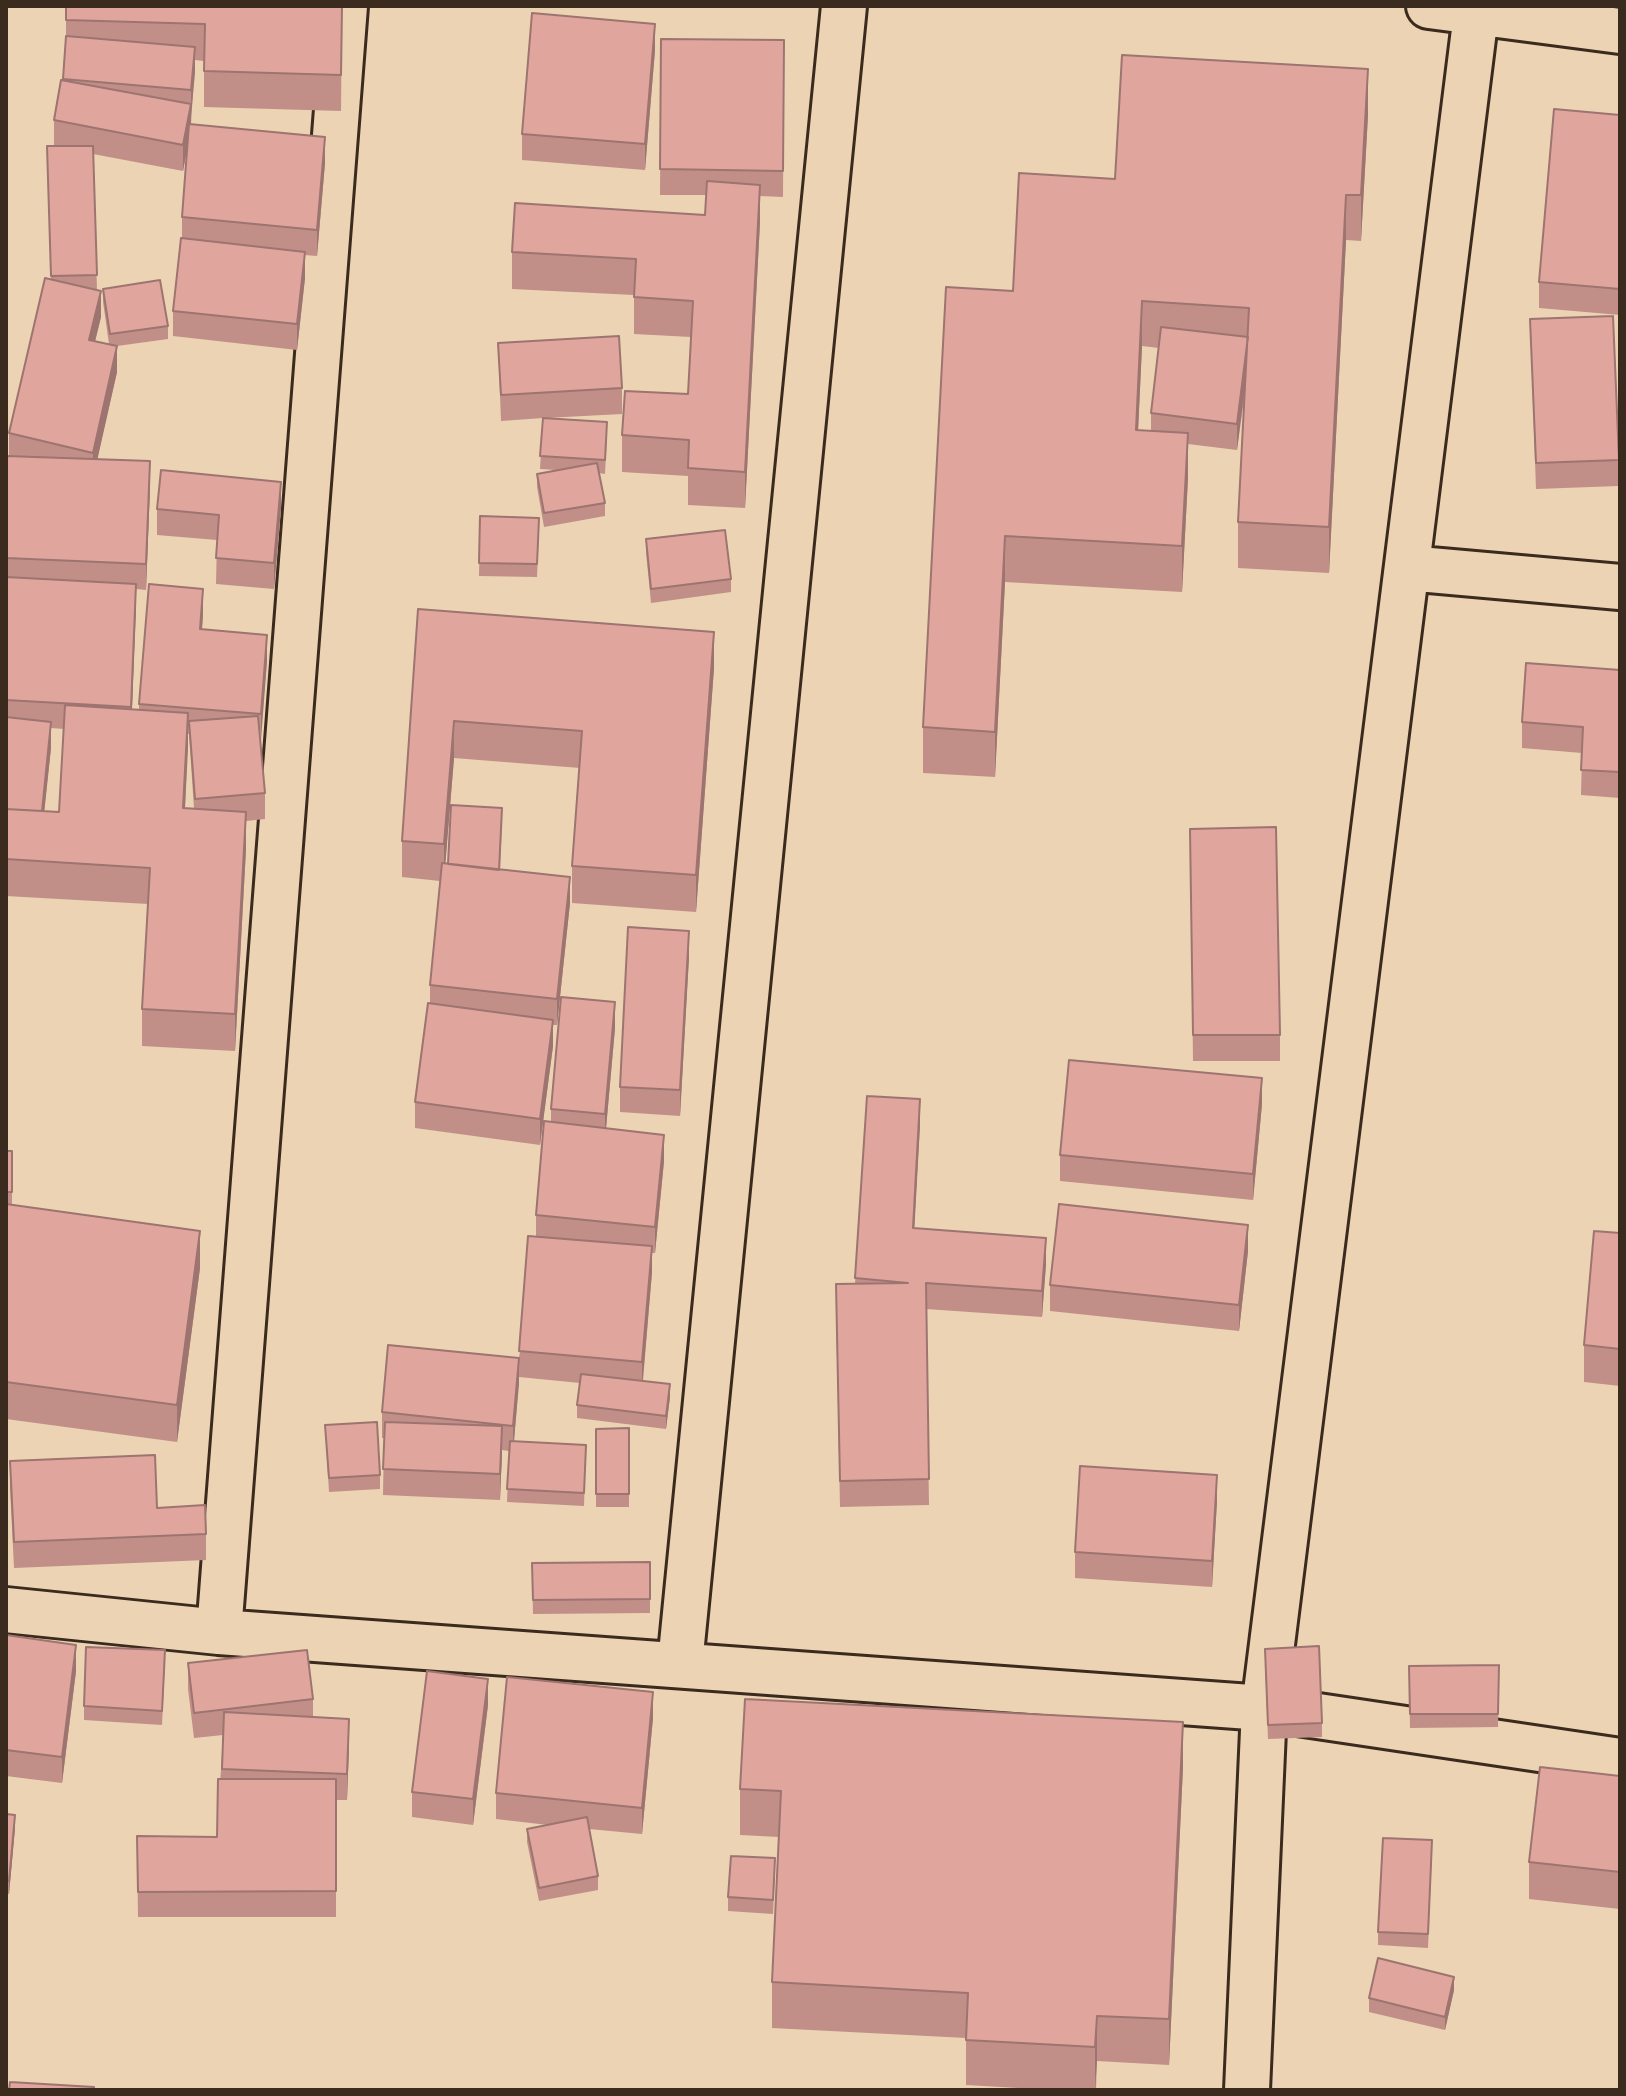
<!DOCTYPE html>
<html>
<head>
<meta charset="utf-8">
<style>
	body { margin:0 }
	#map { position:relative; width:1626px; height:2096px; overflow:hidden; background:#ecd3b4; font-family:"Shantell Sans",sans-serif }
	canvas { display:block }
	.frame { position:absolute; inset:0; border:8px solid #3b2a1e; pointer-events:none }
</style>
</head>
<body>
<div id="map">
<canvas width="1626" height="2096"></canvas>
<div class="frame"></div>
</div>
<script>
const ctx = document.querySelector('canvas').getContext('2d');
ctx.lineJoin = 'round';
const toPath = rows => new Path2D(rows.map(r => 'M' + r).join(''));
function stroke(path, color, width, dash) { ctx.strokeStyle = color; ctx.lineWidth = width; ctx.lineCap = dash ? 'butt' : 'round'; ctx.setLineDash(dash || []); ctx.stroke(path); }
function fill(path, color) { ctx.fillStyle = color; ctx.fill(path, 'evenodd'); }
const minor = toPath([
	[1429,6,1620,31],
	[1407,568,1620,587],
	[6,1610,219,1632,1264,1708,1620,1761],
	[219,1632,345,6],
	[680,1664,844,6],
	[1247,2090,1264,1708,1477,6]
]);
const wall = toPath([
	[66,6,342,6,341,111,204,107,204,61,195,60,191,124,325,163,317,256,305,255,305,278,297,350,173,336,173,311,182,238,182,217,187,149,183,171,93,154,97,290,101,317,95,341,109,344,103,302,103,289,168,326,168,339,117,346,117,372,97,459,150,487,146,590,136,589,132,709,139,710,139,704,203,615,202,629,267,661,260,740,265,793,265,819,246,821,246,849,235,1051,142,1046,142,1009,148,904,6,896,6,456,9,456,9,433,51,279,47,146,54,146,54,120,63,80,66,38],
	[51,728,64,729,59,812,44,811,51,748],
	[188,734,189,734,194,809,185,809],
	[661,39,784,40,783,197,760,196,760,222,745,508,688,505,688,476,622,472,622,435,688,394,691,337,634,334,634,295,512,289,512,252,705,215,707,195,660,195],
	[655,50,645,170,522,160,522,134],
	[1368,115,1361,241,1346,240,1329,573,1238,568,1238,522,1246,385,1237,450,1188,444,1188,478,1182,592,1005,582,995,777,923,773,923,727,1013,291,1115,179],
	[1142,346,1159,348,1151,413,1151,431,1138,430],
	[1620,115,1620,315,1539,308,1539,282],
	[1530,319,1619,460,1619,486,1536,489],
	[498,343,622,388,622,414,546,418,607,435,605,474,599,473,605,503,605,516,544,527,537,487,537,474,556,470,540,469,543,418,501,421],
	[281,508,274,589,216,584,217,540,157,535,157,509],
	[480,516,539,532,537,577,479,576],
	[646,539,731,579,731,592,651,603,646,552],
	[418,609,714,668,696,912,572,903,572,866,580,768,454,758,445,864,448,864,502,822,500,870,570,903,557,1025,553,1025,553,1046,540,1145,415,1128,415,1102,430,1003,430,985,440,881,402,877,402,841],
	[1620,670,1620,798,1581,795,1582,753,1522,748,1522,722],
	[1190,829,1280,1035,1280,1061,1193,1061],
	[689,957,680,1116,620,1112,620,1087],
	[615,1028,606,1128,664,1161,655,1253,652,1253,652,1272,643,1381,670,1397,666,1429,577,1418,577,1405,580,1383,519,1377,514,1441,586,1445,584,1506,507,1502,509,1451,502,1450,500,1500,383,1495,384,1438,382,1438,382,1412,519,1358,536,1237,536,1215,551,1122,551,1109],
	[867,1096,920,1125,914,1228,1046,1264,1042,1317,926,1309,929,1505,840,1507,836,1310,855,1284],
	[1262,1104,1253,1200,1060,1181,1060,1155],
	[6,1151,12,1151,12,1205,200,1268,177,1442,6,1419],
	[1620,1233,1620,1386,1584,1382,1584,1345],
	[1248,1251,1239,1331,1050,1311,1050,1285],
	[325,1425,380,1475,380,1489,329,1492],
	[629,1428,629,1507,596,1507,596,1429],
	[10,1461,157,1508,206,1534,206,1560,14,1568,10,1487],
	[1217,1501,1212,1587,1075,1578,1075,1552],
	[650,1562,650,1613,533,1614,532,1563],
	[6,1635,76,1671,62,1783,6,1776],
	[1265,1662,1322,1723,1322,1737,1268,1739],
	[188,1663,313,1699,313,1716,349,1744,347,1800,336,1800,336,1917,138,1917,137,1836,217,1837,223,1735,194,1738,188,1689],
	[165,1664,162,1725,84,1720,84,1706],
	[1499,1665,1498,1727,1410,1728,1409,1666],
	[488,1705,473,1825,412,1817,412,1792],
	[653,1718,642,1834,589,1829,598,1876,598,1890,539,1901,527,1842,527,1829,548,1825,496,1819,496,1793],
	[1183,1767,1169,2065,1097,2061,1096,2090,1053,2090,966,2085,966,2038,772,2028,772,1982,779,1837,740,1835,740,1789],
	[1620,1776,1620,1909,1529,1899,1529,1862],
	[6,1814,15,1828,9,1894,6,1894],
	[1432,1853,1428,1948,1378,1945,1378,1932],
	[775,1871,773,1914,728,1911,728,1897],
	[1454,1990,1445,2030,1369,2012,1369,1998]
]);
const shadedWall = toPath([
	[655,24,655,50,645,170,645,144],
	[195,47,195,73,191,116,191,90],
	[1368,69,1368,115,1361,241,1361,195],
	[191,104,191,130,183,171,183,145],
	[325,137,325,163,317,256,317,230],
	[760,185,760,222,745,508,745,472],
	[1346,195,1346,240,1329,573,1329,527],
	[305,252,305,278,297,350,297,324],
	[101,291,101,317,89,366,89,340],
	[1142,301,1142,346,1136,476,1136,430],
	[1248,337,1248,362,1237,450,1237,424],
	[117,346,117,372,93,479,93,453],
	[1188,433,1188,478,1182,592,1182,546],
	[150,461,150,487,146,590,146,564],
	[281,482,281,508,274,589,274,563],
	[1005,536,1005,582,995,777,995,732],
	[136,584,136,610,131,733,131,707],
	[203,589,203,615,200,654,200,629],
	[714,632,714,668,696,912,696,875],
	[267,635,267,661,261,740,261,714],
	[188,713,188,749,183,845,183,808],
	[454,721,454,758,444,881,444,844],
	[51,722,51,748,41,843,41,817],
	[246,812,246,849,235,1051,235,1014],
	[570,877,570,903,557,1025,557,999],
	[689,931,689,957,680,1116,680,1090],
	[615,1002,615,1028,605,1140,605,1114],
	[553,1020,553,1046,540,1145,540,1119],
	[1262,1078,1262,1104,1253,1200,1253,1174],
	[920,1099,920,1125,913,1254,913,1228],
	[664,1135,664,1161,655,1253,655,1227],
	[1248,1225,1248,1251,1239,1331,1239,1305],
	[200,1231,200,1268,177,1442,177,1405],
	[1046,1238,1046,1264,1042,1317,1042,1291],
	[652,1246,652,1272,642,1388,642,1362],
	[519,1358,519,1384,513,1452,513,1426],
	[670,1384,670,1397,666,1429,666,1416],
	[502,1426,502,1452,500,1500,500,1474],
	[1217,1475,1217,1501,1212,1587,1212,1561],
	[76,1645,76,1671,62,1783,62,1757],
	[488,1679,488,1705,473,1825,473,1799],
	[653,1692,653,1718,642,1834,642,1808],
	[349,1719,349,1744,347,1800,347,1774],
	[1183,1722,1183,1767,1169,2065,1169,2019],
	[15,1815,15,1828,9,1894,9,1881],
	[1454,1977,1454,1990,1445,2030,1445,2017],
	[1097,2016,1097,2061,1095,2090,1095,2047]
]);
const building = toPath([
	[66,6,342,6,341,75,204,71,205,24,66,20,66,6],
	[532,13,655,24,645,144,522,134,532,13],
	[66,36,195,47,191,90,63,79,66,36],
	[661,39,784,40,783,171,660,169,661,39],
	[1122,55,1368,69,1361,195,1346,195,1329,527,1238,522,1249,308,1142,301,1136,430,1188,433,1182,546,1005,536,995,732,923,727,946,287,1013,291,1019,173,1115,179,1122,55],
	[61,80,191,104,183,145,54,120,61,80],
	[1554,109,1620,115,1620,289,1539,282,1554,109],
	[189,124,325,137,317,230,182,217,189,124],
	[47,146,93,146,97,275,51,276,47,146],
	[707,181,760,185,745,472,688,468,689,440,622,435,625,391,688,394,693,301,634,297,636,259,512,252,515,203,705,215,707,181],
	[181,238,305,252,297,324,173,311,181,238],
	[45,278,101,291,89,340,117,346,93,453,9,433,45,278],
	[160,280,168,326,110,334,103,289,160,280],
	[1613,316,1619,460,1536,463,1530,319,1613,316],
	[1161,327,1248,337,1237,424,1151,413,1161,327],
	[619,336,622,388,501,395,498,343,619,336],
	[543,418,607,422,605,460,540,456,543,418],
	[6,456,150,461,146,564,6,558,6,456],
	[597,463,605,503,544,513,537,474,597,463],
	[161,470,281,482,274,563,216,558,219,515,157,509,161,470],
	[480,516,539,518,537,564,479,563,480,516],
	[725,530,731,579,651,589,646,539,725,530],
	[6,577,136,584,131,707,6,700,6,577],
	[149,584,203,589,200,629,267,635,261,714,139,704,149,584],
	[418,609,714,632,696,875,572,866,582,731,454,721,444,844,402,841,418,609],
	[1526,663,1620,670,1620,772,1581,770,1583,727,1522,722,1526,663],
	[65,705,188,713,183,808,246,812,235,1014,142,1009,150,868,6,859,6,809,59,812,65,705],
	[258,716,265,793,195,799,189,721,258,716],
	[6,717,51,722,42,811,6,809,6,717],
	[451,805,502,808,499,870,448,864,451,805],
	[1276,827,1280,1035,1193,1035,1190,829,1276,827],
	[442,863,570,877,557,999,430,985,442,863],
	[628,927,689,931,680,1090,620,1087,628,927],
	[561,997,615,1002,605,1114,551,1109,561,997],
	[428,1003,553,1020,540,1119,415,1102,428,1003],
	[1069,1060,1262,1078,1253,1174,1060,1155,1069,1060],
	[867,1096,920,1099,913,1228,1046,1238,1042,1291,926,1283,929,1479,840,1481,836,1284,908,1283,855,1278,867,1096],
	[544,1121,664,1135,655,1227,536,1215,544,1121],
	[6,1151,12,1151,12,1192,6,1192,6,1151],
	[6,1204,200,1231,177,1405,6,1382,6,1204],
	[1059,1204,1248,1225,1239,1305,1050,1285,1059,1204],
	[1594,1231,1620,1233,1620,1349,1584,1345,1594,1231],
	[528,1236,652,1246,642,1362,519,1351,528,1236],
	[388,1345,519,1358,513,1426,382,1412,388,1345],
	[581,1374,670,1384,666,1416,577,1405,581,1374],
	[377,1422,380,1475,329,1478,325,1425,377,1422],
	[385,1422,502,1426,500,1474,383,1469,385,1422],
	[629,1428,629,1494,596,1494,596,1429,629,1428],
	[510,1441,586,1445,584,1493,507,1489,510,1441],
	[155,1455,157,1508,205,1505,206,1534,14,1542,10,1461,155,1455],
	[1080,1466,1217,1475,1212,1561,1075,1552,1080,1466],
	[650,1562,650,1599,533,1600,532,1563,650,1562],
	[6,1635,76,1645,62,1757,6,1750,6,1635],
	[1319,1646,1322,1723,1268,1725,1265,1649,1319,1646],
	[86,1647,165,1650,162,1711,84,1706,86,1647],
	[307,1650,313,1699,194,1713,188,1663,307,1650],
	[1499,1665,1498,1714,1410,1714,1409,1666,1499,1665],
	[427,1671,488,1679,473,1799,412,1792,427,1671],
	[507,1677,653,1692,642,1808,496,1793,507,1677],
	[745,1699,1183,1722,1169,2019,1097,2016,1095,2047,966,2040,968,1993,772,1982,781,1791,740,1789,745,1699],
	[224,1712,349,1719,347,1774,222,1769,224,1712],
	[1540,1767,1620,1776,1620,1872,1529,1862,1540,1767],
	[218,1779,336,1779,336,1891,138,1892,137,1836,217,1837,218,1779],
	[6,1814,15,1815,9,1881,6,1881,6,1814],
	[587,1817,598,1876,539,1888,527,1829,587,1817],
	[1383,1838,1432,1840,1428,1934,1378,1932,1383,1838],
	[731,1856,775,1858,773,1900,728,1897,731,1856],
	[1378,1958,1454,1977,1445,2017,1369,1998,1378,1958],
	[10,2082,94,2087,94,2090,9,2090,10,2082]
]);
stroke(minor, '#3b2a1e', 50);
stroke(minor, '#ecd3b4', 44);
fill(wall, '#c18f88');
fill(shadedWall, '#9d746f');
fill(building, '#e0a69e');
stroke(building, '#9d746f', 2);
</script>
</body>
</html>
